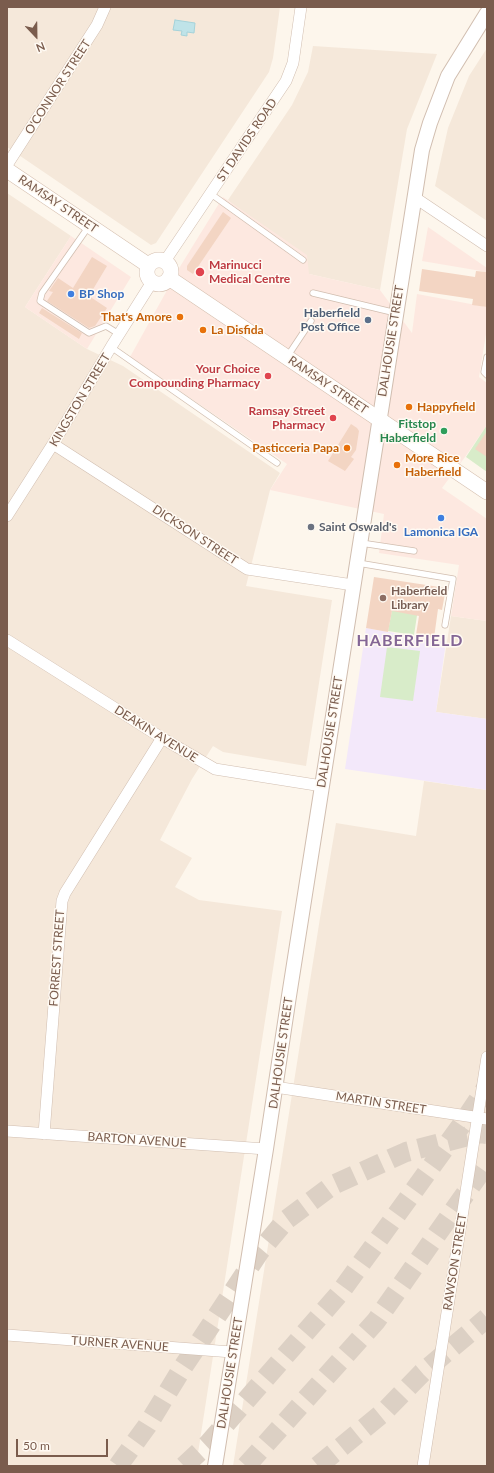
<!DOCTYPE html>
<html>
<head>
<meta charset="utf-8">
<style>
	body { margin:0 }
	#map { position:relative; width:494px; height:1473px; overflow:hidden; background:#fdf6ec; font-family:Lato,sans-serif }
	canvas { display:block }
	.frame { position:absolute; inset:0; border:8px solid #7a5c4d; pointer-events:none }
	.north { position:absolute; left:16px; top:16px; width:40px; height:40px; -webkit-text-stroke:3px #fffaf3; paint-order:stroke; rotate:158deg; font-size:11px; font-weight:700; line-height:16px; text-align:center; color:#7a5c4d }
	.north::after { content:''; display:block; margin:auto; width:14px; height:18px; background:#7a5c4d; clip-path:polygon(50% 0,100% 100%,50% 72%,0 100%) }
	.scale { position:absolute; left:16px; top:1439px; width:92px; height:18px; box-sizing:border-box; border:2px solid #7a5c4d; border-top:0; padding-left:5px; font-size:12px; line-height:14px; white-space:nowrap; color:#7a5c4d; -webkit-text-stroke:3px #fffaf3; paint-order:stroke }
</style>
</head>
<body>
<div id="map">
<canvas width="494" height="1473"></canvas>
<div class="frame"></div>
<div class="north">N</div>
<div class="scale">50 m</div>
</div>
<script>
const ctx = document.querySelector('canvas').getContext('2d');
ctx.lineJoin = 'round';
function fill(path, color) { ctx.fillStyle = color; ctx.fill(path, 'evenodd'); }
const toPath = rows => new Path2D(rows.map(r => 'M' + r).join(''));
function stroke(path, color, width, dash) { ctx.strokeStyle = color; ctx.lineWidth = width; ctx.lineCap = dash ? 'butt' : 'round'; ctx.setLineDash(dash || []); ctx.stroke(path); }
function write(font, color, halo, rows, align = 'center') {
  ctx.font = font + ' Lato,sans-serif'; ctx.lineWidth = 3; ctx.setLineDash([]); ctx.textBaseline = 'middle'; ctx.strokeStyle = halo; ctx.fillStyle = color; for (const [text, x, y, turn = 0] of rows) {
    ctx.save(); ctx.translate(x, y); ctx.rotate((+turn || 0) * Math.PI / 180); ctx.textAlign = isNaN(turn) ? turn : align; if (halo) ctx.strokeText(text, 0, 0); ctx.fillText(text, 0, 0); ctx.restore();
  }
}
const residential = toPath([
	[7,7,280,7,273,58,269,72,156,243,151,245,7,147],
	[313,46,437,54,407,129,380,290,309,274,228,200,292,105,308,72],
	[487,48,487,221,435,186,448,128,469,76],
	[7,193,71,236,25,307,87,349,123,366,280,473,270,490,246,586,332,600,306,766,223,752,213,746,192,779,160,840,192,858,175,887,199,900,282,911,196,1466,7,1466],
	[451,616,487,621,487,719,436,712],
	[424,781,487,790,487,1466,233,1466,320,918,336,823,416,836]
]);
const commercial = toPath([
	[223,197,307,255,309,274,380,290,412,333,417,294,487,307,487,328,479,377,487,383,487,425,465,457,442,488,487,519,487,621,451,616,459,565,379,553,384,514,270,490,287,464,130,357,181,265],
	[428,227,487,268,487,272,422,261],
	[71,236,131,277,87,349,25,307]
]);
const education = toPath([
	[366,628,446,642,436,712,487,719,487,790,345,769]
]);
const green = toPath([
	[487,425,487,472,466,457],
	[393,605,418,609,414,635,388,631],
	[387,647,420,651,413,701,380,697]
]);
const water = toPath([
	[175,20,195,23,194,33,187,32,187,36,181,35,182,31,173,30,175,20]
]);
const building = toPath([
	[223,212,231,218,193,274,187,270,187,266],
	[92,257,107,266,89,296,107,308,95,326,89,328,47,301,53,292,49,291,58,278,73,288],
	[422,269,475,277,476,271,487,272,487,307,472,305,473,299,419,291],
	[42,308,82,333,79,339,39,313],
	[351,424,357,428,359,431,356,450,351,457,354,459,345,471,328,461],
	[487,431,487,457,475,449],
	[374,577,446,588,442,610,438,609,434,638,416,635,419,616,392,611,388,632,366,628]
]);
const motorwayTunnel = toPath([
	[118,1466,147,1426,183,1367,260,1251,286,1220,333,1185,406,1152,480,1133,487,1134],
	[184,1466,208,1444,339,1294,460,1127,487,1087],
	[246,1466,376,1321,487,1163],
	[318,1466,384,1412,422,1373,487,1318]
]);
const service = toPath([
	[211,194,303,260],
	[89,226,42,293,40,301,89,333,106,326,119,334],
	[313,293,396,313],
	[111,347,277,463],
	[287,357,311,321],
	[487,357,484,372,487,375],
	[361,543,414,551],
	[358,563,453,579,445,625]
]);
const minor = toPath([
	[7,165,97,25,105,7],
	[414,197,487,246],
	[165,261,286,81,293,63,301,7],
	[53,444,247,569,353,585],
	[7,516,53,444,111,347,152,282],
	[7,640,162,738,215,769,322,786],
	[275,1087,487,1119],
	[7,1131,266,1149],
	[44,1134,62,901,65,893,162,738],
	[7,1335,232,1352],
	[423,1466,487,1057]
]);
const tertiary = toPath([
	[215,1466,266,1149,289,996,422,150,430,123,448,76,487,13]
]);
const secondary = toPath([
	[7,170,148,265],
	'147 272a12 12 0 1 1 24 0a12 12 0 1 1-24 0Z',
	[169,278,487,492]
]);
const markers = [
	[200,272,5,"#e0444e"],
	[71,294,4,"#3f7fe0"],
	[180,317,4,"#e8710a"],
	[368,320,4,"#5c6f8a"],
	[203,330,4,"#e8710a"],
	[268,376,4,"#e0444e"],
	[409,407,4,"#e8710a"],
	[333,418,4,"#e0444e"],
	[444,431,4,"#2e9e5b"],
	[347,448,4,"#e8710a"],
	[397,465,4,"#e8710a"],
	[441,518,4,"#3f7fe0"],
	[311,527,4,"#6b7280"],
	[383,598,4,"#8d6e63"]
];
const streetNames = [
	["O'CONNOR STREET",58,87,-57],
	["ST DAVIDS ROAD",247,140,-56],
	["RAMSAY STREET",58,204,34],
	["DALHOUSIE STREET",391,341,-81],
	["RAMSAY STREET",328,385,34],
	["KINGSTON STREET",80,400,-59],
	["DICKSON STREET",195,535,33],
	["DALHOUSIE STREET",330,732,-81],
	["DEAKIN AVENUE",156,734,32],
	["FORREST STREET",57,958,-86],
	["DALHOUSIE STREET",281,1053,-82],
	["MARTIN STREET",381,1103,9],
	["BARTON AVENUE",137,1140,4],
	["RAWSON STREET",455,1262,-81],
	["TURNER AVENUE",120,1344,4],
	["DALHOUSIE STREET",230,1373,-81]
];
const healthNames = [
	["Marinucci",209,265,"left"],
	["Medical Centre",209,279,"left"],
	["Your Choice",260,369],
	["Compounding Pharmacy",260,383],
	["Ramsay Street",325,411],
	["Pharmacy",325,425]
];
const shopNames = [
	["BP Shop",79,294],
	["Lamonica IGA",441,532,"center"]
];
const serviceNames = [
	["Haberfield",360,313],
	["Post Office",360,327]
];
const foodNames = [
	["That's Amore",172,317,"right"],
	["La Disfida",211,330],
	["Happyfield",417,407],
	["Pasticceria Papa",339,448,"right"],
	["More Rice",405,458],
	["Haberfield",405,472]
];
const leisureNames = [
	["Fitstop",436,424],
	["Haberfield",436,438]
];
const worshipNames = [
	["Saint Oswald's",319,527]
];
const educationNames = [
	["Haberfield",391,591],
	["Library",391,605]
];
const districtNames = [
	["HABERFIELD",410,641]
];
fill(residential, '#f5e8da');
fill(commercial, '#fde8e0');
fill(education, '#f3e8fa');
fill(green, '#d8ecc9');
fill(water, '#bfe3e8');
stroke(water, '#a5d3da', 1);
fill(building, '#f3d5c3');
stroke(motorwayTunnel, '#dcd0c4', 20, [20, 10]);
stroke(service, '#d1beb0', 7);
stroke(minor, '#d1beb0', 12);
stroke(tertiary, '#d1beb0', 16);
stroke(secondary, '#d6c0b0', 16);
stroke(service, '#fff', 5.5);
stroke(minor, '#fff', 11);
stroke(tertiary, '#fff', 14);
stroke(secondary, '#fff', 15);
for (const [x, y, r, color] of markers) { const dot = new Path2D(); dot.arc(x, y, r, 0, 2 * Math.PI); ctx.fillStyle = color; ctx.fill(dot); stroke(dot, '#fffaf3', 1.5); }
write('12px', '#7a5c4d', '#fffaf3', streetNames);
write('bold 12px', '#be3a42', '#fffaf3', healthNames, 'right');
write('bold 12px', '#366cbe', '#fffaf3', shopNames, 'left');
write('bold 12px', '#4e5e75', '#fffaf3', serviceNames, 'right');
write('bold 12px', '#c56008', '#fffaf3', foodNames, 'left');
write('bold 12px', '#27864d', '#fffaf3', leisureNames, 'right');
write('bold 12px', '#5b616d', '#fffaf3', worshipNames, 'left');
write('bold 12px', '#785e54', '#fffaf3', educationNames, 'left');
ctx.letterSpacing = '1px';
write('bold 16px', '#846695', '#fffaf3', districtNames);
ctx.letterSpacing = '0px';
</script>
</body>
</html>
